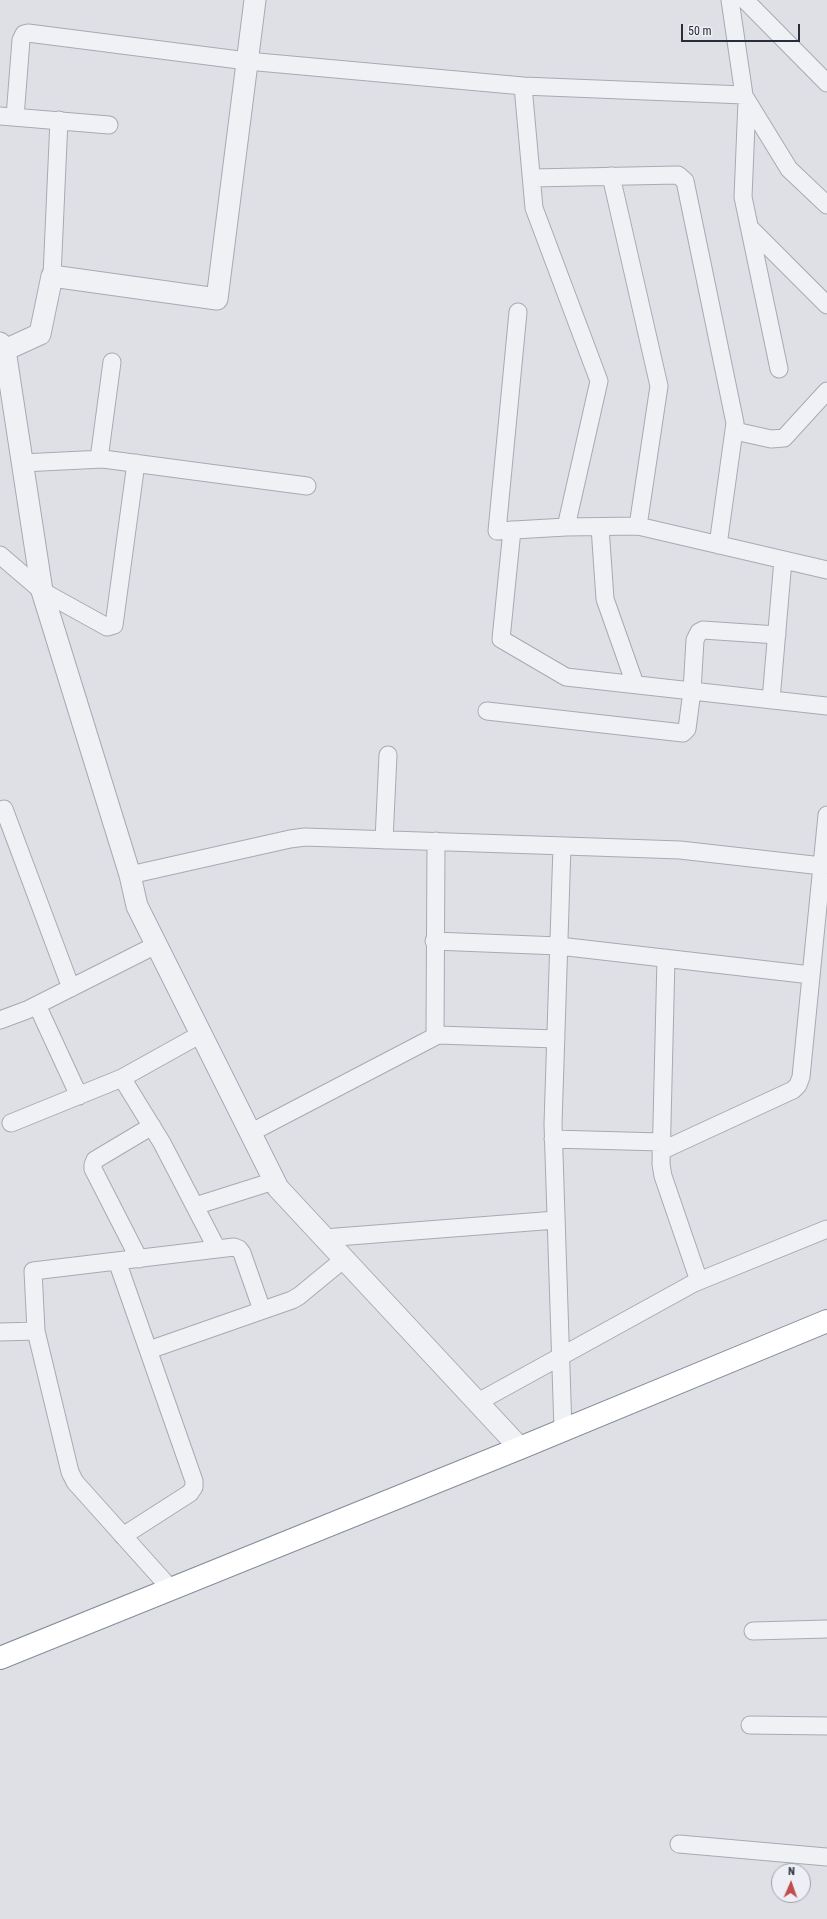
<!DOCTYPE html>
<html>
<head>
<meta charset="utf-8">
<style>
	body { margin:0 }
	#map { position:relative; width:827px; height:1919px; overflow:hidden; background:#dee0e6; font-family:"Roboto Condensed",sans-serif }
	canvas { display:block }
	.north { position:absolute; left:771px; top:1863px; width:40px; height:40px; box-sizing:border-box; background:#edeff4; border:1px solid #9ea1aa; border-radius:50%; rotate:2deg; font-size:11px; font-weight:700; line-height:16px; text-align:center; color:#282c3b }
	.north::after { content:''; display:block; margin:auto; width:14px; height:18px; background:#c14d4d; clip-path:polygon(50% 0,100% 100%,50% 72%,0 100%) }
	.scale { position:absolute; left:681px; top:24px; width:119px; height:18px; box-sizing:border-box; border:2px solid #282c3b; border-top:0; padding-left:5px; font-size:12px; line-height:14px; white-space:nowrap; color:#282c3b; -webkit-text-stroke:3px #edeff4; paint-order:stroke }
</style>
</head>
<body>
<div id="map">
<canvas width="827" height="1919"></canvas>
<div class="north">N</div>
<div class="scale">50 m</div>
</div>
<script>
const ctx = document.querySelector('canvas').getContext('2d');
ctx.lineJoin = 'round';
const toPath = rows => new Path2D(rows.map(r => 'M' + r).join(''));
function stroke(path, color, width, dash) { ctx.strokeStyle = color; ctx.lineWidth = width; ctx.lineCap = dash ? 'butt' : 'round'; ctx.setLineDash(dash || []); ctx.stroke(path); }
const minor = toPath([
	[745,0,827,83],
	[746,99,789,169,827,205],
	[747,101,743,197,779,369],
	[0,116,109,125],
	[15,117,21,40,24,34,28,33,247,61,523,86,744,95,730,0],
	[611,176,659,386,638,526],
	[532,178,678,175,685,181,735,423,718,545],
	[750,228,827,305],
	[52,276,59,120],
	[518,312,497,531,566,527,599,381,534,208,523,86],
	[735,431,771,439,784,438,827,391],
	[99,459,112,362],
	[22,463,103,459,307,486],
	[566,527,638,526,827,570],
	[600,527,605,599,635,684],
	[512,530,501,639,566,677,827,706],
	[0,555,42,591,107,627,114,625,136,463],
	[771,700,783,560],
	[487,711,683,733,687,729,692,691,695,640,699,632,703,630,777,635],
	[4,809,71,988],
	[384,840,388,755],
	[562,846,553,1124,563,1430],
	[130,875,290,839,305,837,680,850,822,866],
	[434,941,559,946,811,975],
	[666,958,661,1164,663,1176,699,1281],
	[37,1005,79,1096],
	[0,1020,27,1010,156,945],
	[435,1036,436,841],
	[11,1123,122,1078],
	[250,1133,438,1035,556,1039],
	[553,1139,661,1142],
	[661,1151,793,1090,798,1085,801,1077,827,815],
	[195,1206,274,1181],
	[324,1238,556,1220],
	[217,1249,234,1247,239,1249,242,1253,262,1310],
	[139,1259,93,1169,93,1165,95,1160,152,1126],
	[117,1261,194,1481,194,1487,190,1493,123,1536],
	[36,1331,70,1472,75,1482,170,1588],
	[0,1332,36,1331,33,1271,217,1249,162,1143,122,1078,201,1034],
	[149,1350,292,1300,299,1296,344,1259],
	[478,1402,694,1283,827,1229],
	[753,1631,827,1629],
	[750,1725,827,1726],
	[679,1844,827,1857]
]);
const tertiary = toPath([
	[0,343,5,350,42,591,130,875,137,906,278,1188,520,1448],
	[5,350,40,334,52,276,217,299,255,0]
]);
const trunk = toPath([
	[0,1658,520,1448,827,1321]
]);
stroke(minor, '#a7aab3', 19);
stroke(tertiary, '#a7aab3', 23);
stroke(trunk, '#878c9b', 24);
stroke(minor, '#f0f1f5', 17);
stroke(tertiary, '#f0f1f5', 21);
stroke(trunk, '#fff', 22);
</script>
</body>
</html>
